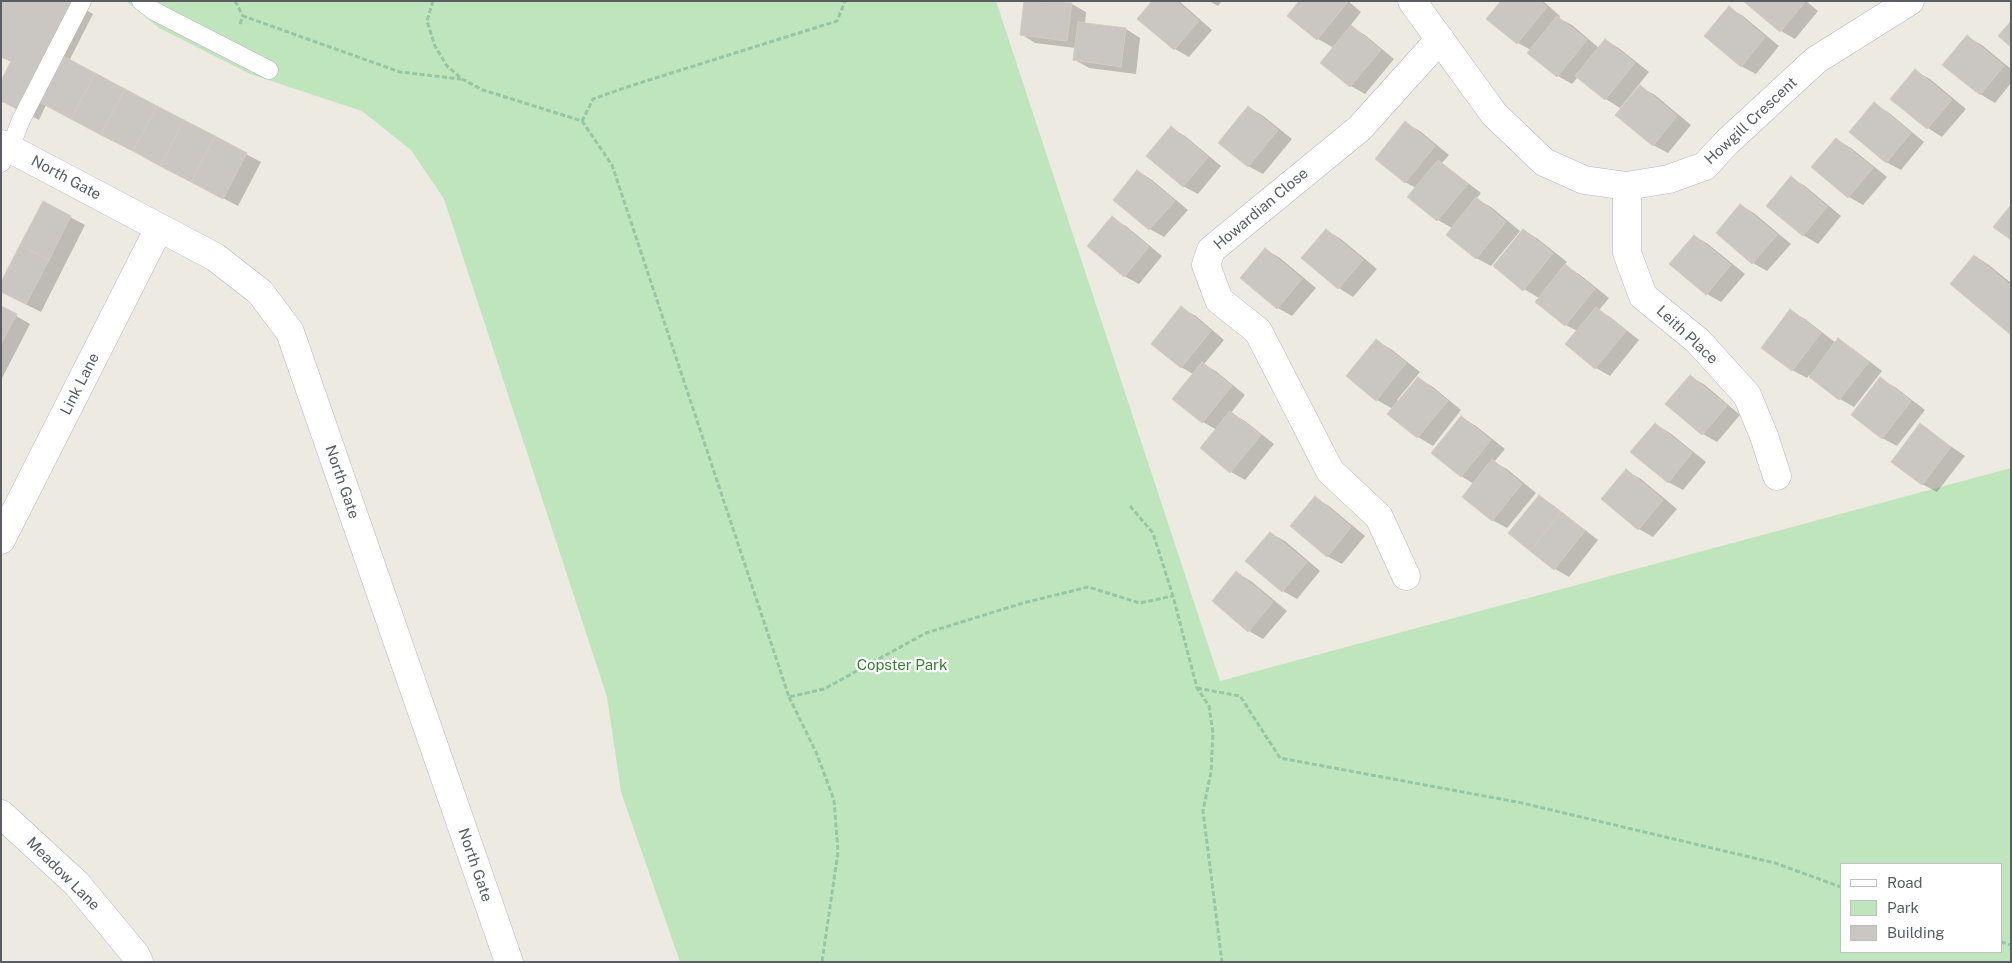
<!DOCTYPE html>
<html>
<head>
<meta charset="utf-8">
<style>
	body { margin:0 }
	#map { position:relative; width:2012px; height:963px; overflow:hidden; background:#edeae1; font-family:"Public Sans",sans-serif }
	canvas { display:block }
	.frame { position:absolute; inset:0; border:2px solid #5a5e62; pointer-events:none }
	.legend { position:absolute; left:1840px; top:863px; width:162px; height:90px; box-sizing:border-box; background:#fff; border:1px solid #bdbfc0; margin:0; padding:6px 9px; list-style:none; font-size:15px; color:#5a5e62 }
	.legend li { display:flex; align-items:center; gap:10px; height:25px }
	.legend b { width:25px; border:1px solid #bdbfc0 }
</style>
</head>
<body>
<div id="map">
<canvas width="2012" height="963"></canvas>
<div class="frame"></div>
<ul class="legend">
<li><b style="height:6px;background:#fff"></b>Road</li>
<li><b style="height:14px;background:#bfe5bd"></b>Park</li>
<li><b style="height:14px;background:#cac6c1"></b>Building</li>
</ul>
</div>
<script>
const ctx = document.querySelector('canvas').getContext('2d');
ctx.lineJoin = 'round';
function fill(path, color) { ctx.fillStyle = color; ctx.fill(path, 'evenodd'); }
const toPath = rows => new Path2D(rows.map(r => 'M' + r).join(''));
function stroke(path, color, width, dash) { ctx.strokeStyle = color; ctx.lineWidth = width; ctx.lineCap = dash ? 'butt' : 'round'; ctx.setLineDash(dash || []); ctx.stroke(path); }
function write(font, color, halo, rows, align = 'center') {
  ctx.font = font + ' "Public Sans",sans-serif'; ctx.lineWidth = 4.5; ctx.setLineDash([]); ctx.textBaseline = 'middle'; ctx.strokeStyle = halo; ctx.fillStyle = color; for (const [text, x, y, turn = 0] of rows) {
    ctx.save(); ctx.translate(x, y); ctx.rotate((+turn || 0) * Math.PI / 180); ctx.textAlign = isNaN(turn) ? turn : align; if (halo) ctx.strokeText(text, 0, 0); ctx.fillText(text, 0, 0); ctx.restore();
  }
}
const green = toPath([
	[126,1,996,1,1220,681,2011,468,2011,962,680,962,621,792,607,697,444,199,411,150,362,111,250,74,159,28],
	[1841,864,2001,864,2001,952,1841,952]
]);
const shadow = toPath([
	[71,1,93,14,69,61,261,162,238,206,46,105,39,120,16,108,12,62,1,57],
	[1025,1,1050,1,1072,4,1086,12,1085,24,1126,29,1140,38,1136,74,1089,68,1075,60,1076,48,1035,43,1021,34],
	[1154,1,1179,1,1212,30,1189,57,1175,49,1139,19],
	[1209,1,1222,1,1218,6],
	[1301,1,1348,1,1361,12,1350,26,1365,35,1394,59,1365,94,1351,86,1334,48,1318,39],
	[1503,1,1543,1,1560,16,1559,18,1572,25,1599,48,1606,40,1620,49,1649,72,1620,108,1606,99,1578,77,1572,84,1558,76,1531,50,1518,43],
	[1745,1,1806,1,1818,11,1795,39,1781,31],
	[1729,8,1743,16,1779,46,1756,74,1741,66],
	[1967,37,1982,45,2011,69,2011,83,1995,103,1980,94],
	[1915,71,1930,79,1966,109,1942,137,1928,128,1892,98],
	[1640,87,1655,95,1691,125,1668,153,1653,145],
	[1874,104,1888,112,1924,142,1901,170,1886,162],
	[1248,107,1262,115,1292,139,1263,174,1248,166],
	[1405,123,1420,131,1449,155,1442,163,1481,193,1476,199,1491,207,1520,231,1491,266,1476,258,1452,228,1438,220,1409,197,1416,188,1405,182],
	[1171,128,1185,136,1221,166,1198,194,1183,186],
	[1836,139,1851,148,1887,177,1863,205,1849,197,1813,167],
	[1138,171,1152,180,1188,210,1164,237,1150,229,1114,200],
	[1791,178,1805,186,1841,216,1818,244,1803,235],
	[1741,205,1755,214,1791,244,1767,271,1753,263,1717,233],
	[70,217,85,225,41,312,13,298],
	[1112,218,1126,226,1162,256,1139,284,1124,276],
	[1326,230,1341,239,1377,269,1353,297,1339,288,1303,258],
	[1524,230,1538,239,1567,262,1564,265,1579,274,1609,298,1599,310,1610,317,1639,340,1610,376,1596,368,1577,331,1566,325,1539,298,1524,289],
	[1694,236,1708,244,1745,274,1721,302,1707,294],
	[1265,249,1280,258,1316,288,1292,316,1278,308],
	[1975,256,1989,265,2011,283,2011,334],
	[1,307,30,324,1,380],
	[1181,308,1196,316,1224,340,1204,364,1217,372,1245,395,1231,413,1245,421,1274,444,1245,480,1231,472,1202,448,1217,430,1203,422,1193,374,1181,367],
	[1790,311,1805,319,1836,343,1838,340,1852,348,1882,371,1854,407,1840,399,1809,375,1807,378,1792,370],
	[1376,341,1391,349,1420,372,1397,400,1399,402,1418,378,1433,387,1461,410,1433,446,1418,437,1389,414,1393,409,1377,400],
	[1690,376,1705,385,1740,415,1717,442,1703,434,1667,404],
	[1880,379,1895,387,1925,410,1897,446,1882,438],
	[1461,417,1476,426,1505,449,1494,462,1507,469,1536,493,1507,528,1492,520,1474,484,1461,476],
	[1655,424,1670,433,1706,462,1683,490,1668,482],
	[1920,425,1965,456,1937,492,1922,484],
	[1627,471,1641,479,1677,509,1653,537,1639,529],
	[1539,497,1553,505,1598,540,1569,577,1555,569,1510,533],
	[1315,498,1329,506,1365,536,1342,564,1327,556],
	[1270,533,1285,541,1320,571,1297,599,1283,591],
	[1237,573,1251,581,1287,611,1263,639,1249,631]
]);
const building = toPath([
	[1,1,73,1,17,109,1,101,1,81,11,61,1,57,1,1],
	[1024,1,1072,3,1067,41,1020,35,1024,1],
	[1152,1,1176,1,1199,21,1174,50,1137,19,1152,1],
	[1299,1,1345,1,1347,3,1317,40,1287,16,1299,1],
	[1501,1,1540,1,1547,7,1517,44,1486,19,1501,1],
	[1743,1,1803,1,1805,2,1780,32,1743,1],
	[1729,6,1765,37,1741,67,1704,36,1729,6],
	[1557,16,1587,40,1557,77,1527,53,1557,16],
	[2011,21,2011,47,1998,36,2011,21],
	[1078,22,1126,28,1121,67,1073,60,1078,22],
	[1351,25,1381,50,1350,87,1320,63,1351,25],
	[1967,35,2004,66,1980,95,1942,65,1967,35],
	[1605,39,1635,63,1605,100,1575,76,1605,39],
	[63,56,95,73,71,119,39,102,63,56],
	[1915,69,1952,100,1927,129,1890,99,1915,69],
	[95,73,125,89,101,135,71,119,95,73],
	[1640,85,1677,116,1653,146,1615,115,1640,85],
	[125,89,157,106,133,151,101,135,125,89],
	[1874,102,1911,133,1886,163,1849,132,1874,102],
	[157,106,184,120,160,166,133,151,157,106],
	[1248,106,1278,130,1248,167,1218,143,1248,106],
	[184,120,215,136,191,182,160,166,184,120],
	[1405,121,1435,146,1405,183,1375,159,1405,121],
	[1171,126,1208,157,1183,187,1146,156,1171,126],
	[215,136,247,153,223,199,191,182,215,136],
	[1836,138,1873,168,1848,198,1811,167,1836,138],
	[1438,160,1468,184,1437,221,1407,197,1438,160],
	[1137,170,1175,201,1149,230,1113,200,1137,170],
	[1791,176,1827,207,1803,236,1766,206,1791,176],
	[1476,197,1506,222,1476,259,1446,235,1476,197],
	[43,201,71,216,49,260,20,245,43,201],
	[1740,204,1777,235,1752,264,1716,233,1740,204],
	[2011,205,2011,240,1993,227,2011,205],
	[1112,216,1149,247,1124,277,1087,246,1112,216],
	[1326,229,1363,260,1338,289,1301,258,1326,229],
	[1523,229,1553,253,1523,291,1493,266,1523,229],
	[1694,235,1731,265,1706,295,1669,264,1694,235],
	[20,245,49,260,26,304,1,292,1,282,20,245],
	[1265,248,1302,279,1277,309,1240,278,1265,248],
	[1974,255,2011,286,2011,335,1950,284,1974,255],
	[1565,264,1595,289,1565,326,1535,302,1565,264],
	[1,306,17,314,1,344,1,306],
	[1181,306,1211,331,1181,368,1151,344,1181,306],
	[1596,307,1626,331,1595,369,1565,344,1596,307],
	[1790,309,1821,333,1792,371,1761,348,1790,309],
	[1838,338,1869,362,1839,400,1809,377,1838,338],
	[1376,339,1406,363,1376,401,1346,376,1376,339],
	[1202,362,1232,386,1202,423,1172,399,1202,362],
	[1690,375,1727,406,1702,435,1665,404,1690,375],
	[1418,377,1448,401,1417,438,1387,414,1418,377],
	[1880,377,1911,401,1882,439,1851,415,1880,377],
	[1230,411,1261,435,1230,473,1200,448,1230,411],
	[1461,416,1491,440,1461,477,1431,453,1461,416],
	[1655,423,1692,453,1668,483,1630,452,1655,423],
	[1920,423,1951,447,1922,485,1891,462,1920,423],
	[1492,459,1522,484,1492,521,1462,497,1492,459],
	[1626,469,1663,500,1638,530,1601,499,1626,469],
	[1539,495,1561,512,1530,551,1508,533,1539,495],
	[1315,496,1351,527,1327,557,1290,526,1315,496],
	[1561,512,1585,531,1554,570,1530,551,1561,512],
	[1270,532,1307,562,1282,592,1245,561,1270,532],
	[1236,571,1273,602,1248,632,1212,601,1236,571]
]);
const path = toPath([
	[235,1,243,16],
	[433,1,427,21,435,46,447,66,462,79,483,90,582,121,593,99,627,87,837,21,845,1],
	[240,24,243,16,400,72,461,79],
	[582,121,612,165,789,697,824,689,926,633,1023,603,1088,587,1140,603,1173,596],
	[1130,506,1153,533,1173,596,1197,688,1209,706,1213,733,1211,772,1203,811,1222,962],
	[1197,688,1240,696,1280,758,1522,803,1775,863,1841,887],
	[789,697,816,752,834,800,838,852,822,962],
	[2001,942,2011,945]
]);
const lane = toPath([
	[141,1,154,11,269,70],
	[1,163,10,148,21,120,82,1]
]);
const street = toPath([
	[1412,1,1494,114,1544,162,1584,180,1627,186,1669,179,1705,166,1726,143,1816,60,1910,1],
	[1,144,215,257,260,292,290,332,509,962],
	[1627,186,1627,253,1643,296,1698,341,1747,395,1764,436,1777,476],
	[1,540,159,228],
	[1406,576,1379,517,1330,471,1258,331,1219,300,1206,265,1211,250,1360,128,1440,39],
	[1,814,77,884,135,954,139,962]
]);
const streetNames = [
	["Howgill Crescent",1751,121,-43],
	["North Gate",66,178,28],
	["Howardian Close",1261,209,-40],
	["Leith Place",1687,335,43],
	["Link Lane",80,384,-63],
	["North Gate",342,482,71],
	["North Gate",475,865,71],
	["Meadow Lane",63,874,45]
];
const parkNames = [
	["Copster Park",902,665]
];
fill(green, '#bfe5bd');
fill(shadow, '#0003');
fill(building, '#cac6c1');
stroke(building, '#d2cbc0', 1);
stroke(lane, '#b4b8bc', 19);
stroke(street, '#b4b8bc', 29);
stroke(path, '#96c6a2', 3, [5, 2.5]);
stroke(lane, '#fff', 18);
stroke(street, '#fff', 28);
write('15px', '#5a5e62', '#fff', streetNames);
write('15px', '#338133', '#fff', parkNames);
</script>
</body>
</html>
